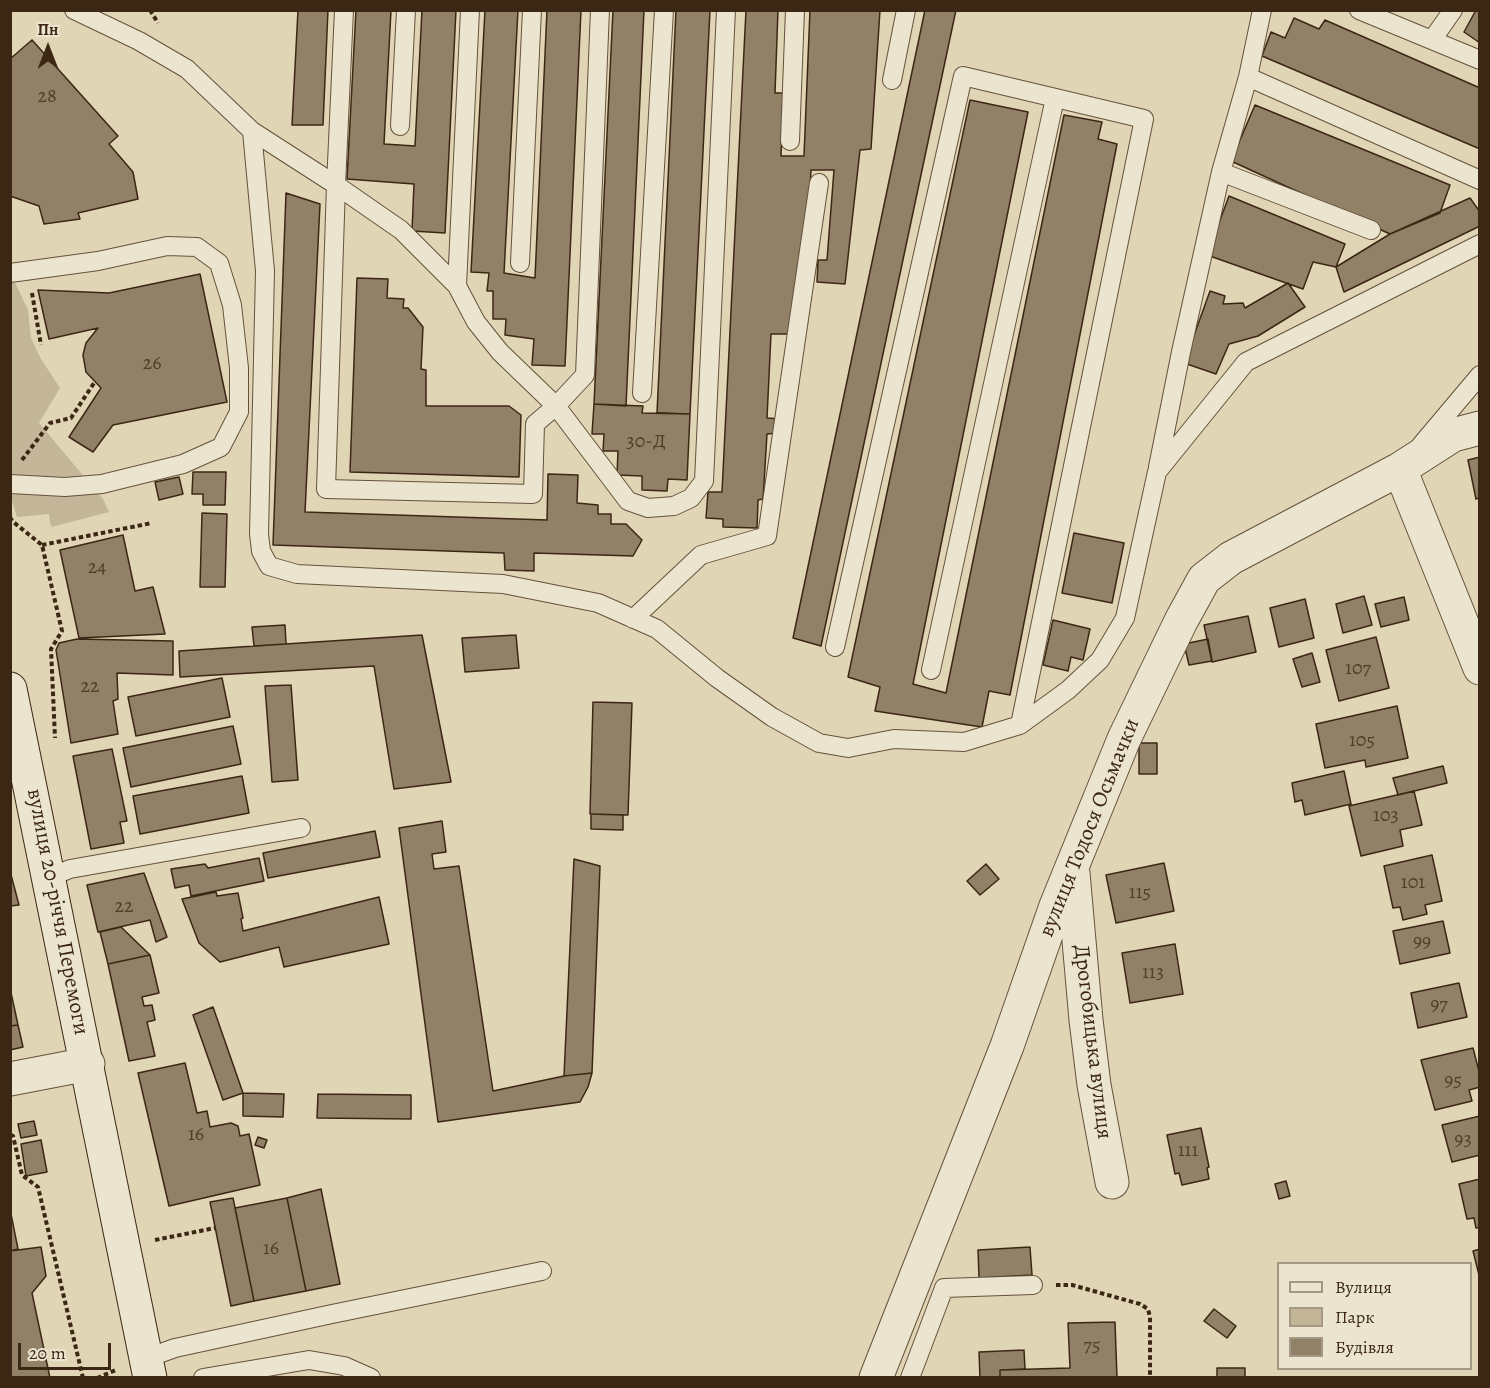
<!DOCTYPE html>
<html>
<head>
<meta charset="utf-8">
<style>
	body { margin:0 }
	#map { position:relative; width:1490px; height:1388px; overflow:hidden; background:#e0d5b4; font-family:Alegreya,serif }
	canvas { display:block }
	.frame { position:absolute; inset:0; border:12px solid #3c2714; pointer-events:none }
	.legend { position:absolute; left:1277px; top:1262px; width:195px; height:108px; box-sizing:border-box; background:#ebe4ce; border:2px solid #a59884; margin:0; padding:8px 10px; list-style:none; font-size:18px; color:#3c2714 }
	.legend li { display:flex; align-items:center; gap:12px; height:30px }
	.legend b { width:30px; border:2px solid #a59884 }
	.north { position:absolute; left:18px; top:18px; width:60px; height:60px; -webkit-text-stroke:4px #ebe4ce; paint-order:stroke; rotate:0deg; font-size:16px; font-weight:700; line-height:24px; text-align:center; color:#3c2714 }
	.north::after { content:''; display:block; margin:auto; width:21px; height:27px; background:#3c2714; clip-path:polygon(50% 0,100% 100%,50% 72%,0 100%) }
	.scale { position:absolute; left:18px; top:1343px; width:93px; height:27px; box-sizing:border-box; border:3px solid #3c2714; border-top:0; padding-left:8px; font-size:18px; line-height:21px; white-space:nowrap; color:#3c2714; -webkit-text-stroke:4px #ebe4ce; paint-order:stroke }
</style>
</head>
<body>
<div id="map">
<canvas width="1490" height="1388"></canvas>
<div class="frame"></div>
<ul class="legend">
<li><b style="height:8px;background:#ebe4ce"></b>Вулиця</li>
<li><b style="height:16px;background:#c4b799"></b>Парк</li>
<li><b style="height:16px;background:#918167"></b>Будівля</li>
</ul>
<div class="north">Пн</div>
<div class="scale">20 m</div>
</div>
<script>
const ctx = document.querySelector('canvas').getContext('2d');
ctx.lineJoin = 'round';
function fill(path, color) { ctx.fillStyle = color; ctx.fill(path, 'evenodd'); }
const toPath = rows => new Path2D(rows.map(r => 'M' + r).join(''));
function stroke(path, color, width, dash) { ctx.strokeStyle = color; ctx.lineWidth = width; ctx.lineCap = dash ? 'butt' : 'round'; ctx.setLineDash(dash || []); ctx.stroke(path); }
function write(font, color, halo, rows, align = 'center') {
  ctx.font = font + ' Alegreya,serif'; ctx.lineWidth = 4.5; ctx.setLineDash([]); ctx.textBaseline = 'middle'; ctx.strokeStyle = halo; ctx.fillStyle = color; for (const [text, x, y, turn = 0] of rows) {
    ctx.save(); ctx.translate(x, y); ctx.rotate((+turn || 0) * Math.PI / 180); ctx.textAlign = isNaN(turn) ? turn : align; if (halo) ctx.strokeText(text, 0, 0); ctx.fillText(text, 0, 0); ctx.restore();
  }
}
const green = toPath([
	[10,272,28,310,31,338,41,359,60,388,39,423,103,499,109,512,51,527,49,514,17,517,10,494]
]);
const building = toPath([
	[298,10,328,10,323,125,292,125,298,10],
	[356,10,391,10,384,144,415,146,422,10,456,10,445,233,412,231,414,184,347,179,356,10],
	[485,10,518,10,504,273,535,278,547,10,581,10,565,366,532,365,534,339,505,335,506,319,493,319,493,291,487,291,489,273,471,272,485,10],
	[613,10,644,10,626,406,594,404,613,10],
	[676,10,710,10,690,414,657,413,676,10],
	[746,10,778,10,775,93,783,93,781,156,804,156,810,10,880,10,871,149,860,150,845,284,817,282,818,260,827,260,834,170,811,170,807,247,793,334,771,334,767,418,780,419,779,433,767,434,763,499,758,500,757,528,723,527,723,519,706,518,708,492,722,492,746,10],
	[925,10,956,10,821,646,793,638,925,10],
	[1476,10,1480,10,1480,43,1464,32,1476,10],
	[1294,18,1319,29,1325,20,1480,88,1480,149,1262,56,1271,32,1285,38,1294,18],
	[32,40,118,136,109,144,133,172,138,199,78,213,80,219,44,224,39,206,10,196,10,59,32,40],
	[970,100,1028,112,913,684,946,693,1064,115,1102,122,1098,139,1117,144,1010,695,989,691,982,727,875,711,880,687,848,677,970,100],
	[1255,105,1450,185,1440,213,1390,234,1231,161,1255,105],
	[286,193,320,204,305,512,547,520,548,474,578,475,577,503,598,505,598,514,611,514,611,524,626,524,642,540,633,556,534,553,534,571,505,570,504,553,273,545,286,193],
	[1229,196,1345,244,1336,267,1313,262,1303,289,1207,255,1229,196],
	[1470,198,1480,212,1480,226,1344,292,1336,267,1390,234,1470,198],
	[200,274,227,402,113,425,93,452,69,437,101,388,86,372,83,355,86,343,98,328,49,339,38,290,109,293,200,274],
	[357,278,388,279,387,298,404,299,403,308,408,308,423,327,421,369,426,370,426,406,509,406,521,415,519,477,350,472,357,278],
	[1288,283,1305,307,1258,336,1229,344,1216,374,1184,363,1210,291,1225,296,1223,304,1243,303,1245,308,1288,283],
	[594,404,643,406,642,413,690,414,687,480,668,479,667,491,642,490,642,476,617,475,618,451,603,451,604,434,592,434,594,404],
	[1480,457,1480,498,1476,499,1468,460,1480,457],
	[193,472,226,472,225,505,203,505,203,494,192,494,193,472],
	[179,477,183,494,159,500,155,482,179,477],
	[202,513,227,514,225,587,200,587,202,513],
	[1074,533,1124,543,1112,603,1062,593,1074,533],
	[123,535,135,591,153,587,165,634,79,638,60,550,123,535],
	[1364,596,1372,625,1343,633,1336,604,1364,596],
	[1404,597,1409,620,1381,627,1375,604,1404,597],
	[1305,599,1314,638,1279,647,1270,608,1305,599],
	[1248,616,1256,652,1212,662,1204,625,1248,616],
	[1053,620,1090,629,1083,660,1071,657,1068,671,1043,665,1053,620],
	[285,625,286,644,254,646,252,627,285,625],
	[422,635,451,782,394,789,374,666,180,677,179,651,422,635],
	[516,635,519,668,465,672,462,638,516,635],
	[1376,637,1389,688,1339,701,1326,650,1376,637],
	[77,639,173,641,173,675,117,673,118,699,113,701,118,734,71,743,56,650,59,643,77,639],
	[1208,639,1212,661,1189,665,1184,644,1208,639],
	[1312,653,1320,682,1302,687,1293,659,1312,653],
	[222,678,230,717,136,736,128,697,222,678],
	[291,685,298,780,272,782,265,686,291,685],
	[593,702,632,703,628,815,590,814,593,702],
	[1397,706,1408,758,1366,767,1365,760,1325,768,1316,724,1397,706],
	[233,726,241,764,131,787,123,748,233,726],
	[1139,743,1157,743,1157,774,1139,774,1139,743],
	[112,749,127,821,120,822,124,843,91,849,73,756,112,749],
	[1443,766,1447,783,1398,795,1393,778,1443,766],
	[1344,771,1351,804,1305,815,1302,800,1295,802,1292,783,1344,771],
	[242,776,249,813,140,834,133,796,242,776],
	[1414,791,1422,825,1400,830,1403,846,1361,856,1349,806,1414,791],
	[591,814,623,815,623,830,591,829,591,814],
	[442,821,446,852,432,854,434,869,459,866,493,1091,564,1076,592,1073,588,1087,580,1102,438,1122,399,828,442,821],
	[375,831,380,857,268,878,263,853,375,831],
	[1432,855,1442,901,1425,905,1427,914,1403,920,1400,907,1393,908,1384,866,1432,855],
	[259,858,264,881,191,896,189,885,175,888,171,869,205,864,208,868,259,858],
	[574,859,600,866,592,1073,564,1076,574,859],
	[1164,863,1174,911,1116,923,1106,875,1164,863],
	[986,864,999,879,980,895,967,881,986,864],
	[10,871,19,905,10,906,10,871],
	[144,873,167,937,156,942,150,920,98,932,87,885,144,873],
	[216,892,217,896,238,893,243,918,241,919,243,931,379,897,389,944,284,967,279,947,220,962,199,943,182,899,216,892],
	[1443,921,1450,953,1400,964,1393,931,1443,921],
	[121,927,150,955,108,964,100,932,121,927],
	[1175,944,1183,994,1130,1003,1122,953,1175,944],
	[150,955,159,993,142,997,144,1006,152,1005,155,1020,147,1022,155,1056,129,1061,108,964,150,955],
	[1459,983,1467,1017,1418,1028,1411,993,1459,983],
	[10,988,18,1025,10,1026,10,988],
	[213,1007,243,1093,223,1100,193,1015,213,1007],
	[18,1025,23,1047,10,1050,10,1026,18,1025],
	[1473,1048,1480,1075,1480,1087,1469,1090,1472,1101,1435,1110,1421,1060,1473,1048],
	[185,1063,197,1113,207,1111,210,1127,231,1123,238,1126,240,1136,249,1134,260,1185,169,1206,138,1073,185,1063],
	[243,1093,284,1094,283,1117,243,1116,243,1093],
	[318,1094,411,1095,411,1119,317,1118,318,1094],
	[1480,1116,1480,1155,1452,1162,1442,1125,1480,1116],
	[34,1121,37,1135,21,1138,18,1124,34,1121],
	[1201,1128,1209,1167,1207,1168,1209,1179,1182,1185,1179,1173,1175,1174,1167,1135,1201,1128],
	[258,1137,267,1140,264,1148,255,1145,258,1137],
	[41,1140,47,1172,26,1176,21,1144,41,1140],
	[1480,1179,1480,1227,1476,1228,1474,1218,1467,1219,1459,1184,1480,1179],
	[1286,1181,1290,1196,1279,1199,1275,1184,1286,1181],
	[321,1189,340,1284,306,1291,287,1198,321,1189],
	[233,1198,254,1301,231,1306,210,1202,233,1198],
	[287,1198,306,1291,254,1301,235,1208,287,1198],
	[10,1209,18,1249,10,1251,10,1209],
	[41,1247,46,1276,32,1293,50,1378,10,1378,10,1251,41,1247],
	[1030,1247,1032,1275,979,1278,978,1250,1030,1247],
	[1480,1249,1480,1279,1473,1251,1480,1249],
	[1214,1309,1236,1326,1227,1338,1204,1321,1214,1309],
	[1115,1322,1117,1378,1000,1378,1000,1370,1070,1368,1068,1323,1115,1322],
	[1024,1350,1025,1369,1000,1370,1000,1378,980,1378,979,1352,1024,1350],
	[1217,1368,1245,1368,1245,1378,1217,1378,1217,1368]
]);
const path = toPath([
	[150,10,158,23],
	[32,293,41,345],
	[22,460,50,423,71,418,94,383],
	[10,517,12,521,42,545,62,631,51,649,55,738],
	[42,545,152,523],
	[10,1135,13,1136,22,1175,38,1187,83,1378],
	[155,1240,215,1228],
	[1056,1285,1072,1285,1140,1304,1148,1309,1150,1317,1150,1378],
	[97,1378,116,1370]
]);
const lane = toPath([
	[74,10,139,41,187,69,252,131,265,271,259,534,261,551,269,566,297,574,503,584,598,603,657,629,717,678,772,717,819,743,848,748,894,739,964,742,1020,725,1068,690,1100,660,1125,618,1157,472,1246,362,1480,244],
	[344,10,336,185,326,489,533,494,535,424,556,406,585,375,600,10],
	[1359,10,1480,60],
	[1432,40,1453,10],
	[1248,77,1480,180],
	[892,80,906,10],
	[400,126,406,10],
	[252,131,336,185,401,230,457,286,476,322,500,352,556,406,628,501,648,508,674,506,691,498,704,481,726,10],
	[790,141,795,10],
	[1221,172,1371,230],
	[520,263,532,10],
	[10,273,98,261,167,246,197,247,219,263,232,305,239,368,239,412,221,447,183,464,102,484,65,487,10,484],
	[457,286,470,10],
	[642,393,664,10],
	[1421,445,1480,375],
	[1158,467,1181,352,1221,172,1248,77,1262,10],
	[633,619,701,555,767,536,819,183],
	[835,647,963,76,1144,119,1020,725],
	[931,670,1055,98],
	[50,877,70,869,301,828],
	[147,1358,175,1348,332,1314,542,1271],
	[203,1378,309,1360,344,1366,371,1378],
	[910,1378,944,1288,1033,1285]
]);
const street = toPath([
	[1400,469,1480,668],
	[1073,873,1086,1020,1094,1085,1112,1182],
	[10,1079,88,1064],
	[876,1378,1007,1046,1056,906,1124,739,1181,621,1204,579,1231,558,1400,469,1453,435,1480,428]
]);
const secondary = toPath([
	[10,689,150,1378]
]);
const numberNames = [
	["28",47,97],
	["26",152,364],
	["30-Д",646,442],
	["24",97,568],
	["107",1358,669],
	["22",90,687],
	["105",1362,741],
	["103",1386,816],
	["101",1413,883],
	["115",1140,893],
	["22",124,907],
	["99",1422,942],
	["113",1153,973],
	["97",1439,1005],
	["95",1453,1081],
	["16",196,1135],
	["93",1463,1140],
	["111",1188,1151],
	["16",271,1249],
	["75",1092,1346]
];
const streetNames = [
	["вулиця Тодося Осьмачки",1090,828,-68],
	["вулиця 20-річчя Перемоги",57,912,79],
	["Дрогобицька вулиця",1092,1042,83]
];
fill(green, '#c4b799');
fill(building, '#918167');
stroke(building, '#3c2714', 1.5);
stroke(lane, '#65523c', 20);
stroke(street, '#65523c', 35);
stroke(secondary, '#3c2714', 35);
stroke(path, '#3c2714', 4, [4.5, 3]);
stroke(lane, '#ebe4ce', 18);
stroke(street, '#ebe4ce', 33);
stroke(secondary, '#ebe4ce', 33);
write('20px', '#513e29', null, numberNames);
write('22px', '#3c2714', '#ebe4ce', streetNames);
</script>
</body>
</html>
